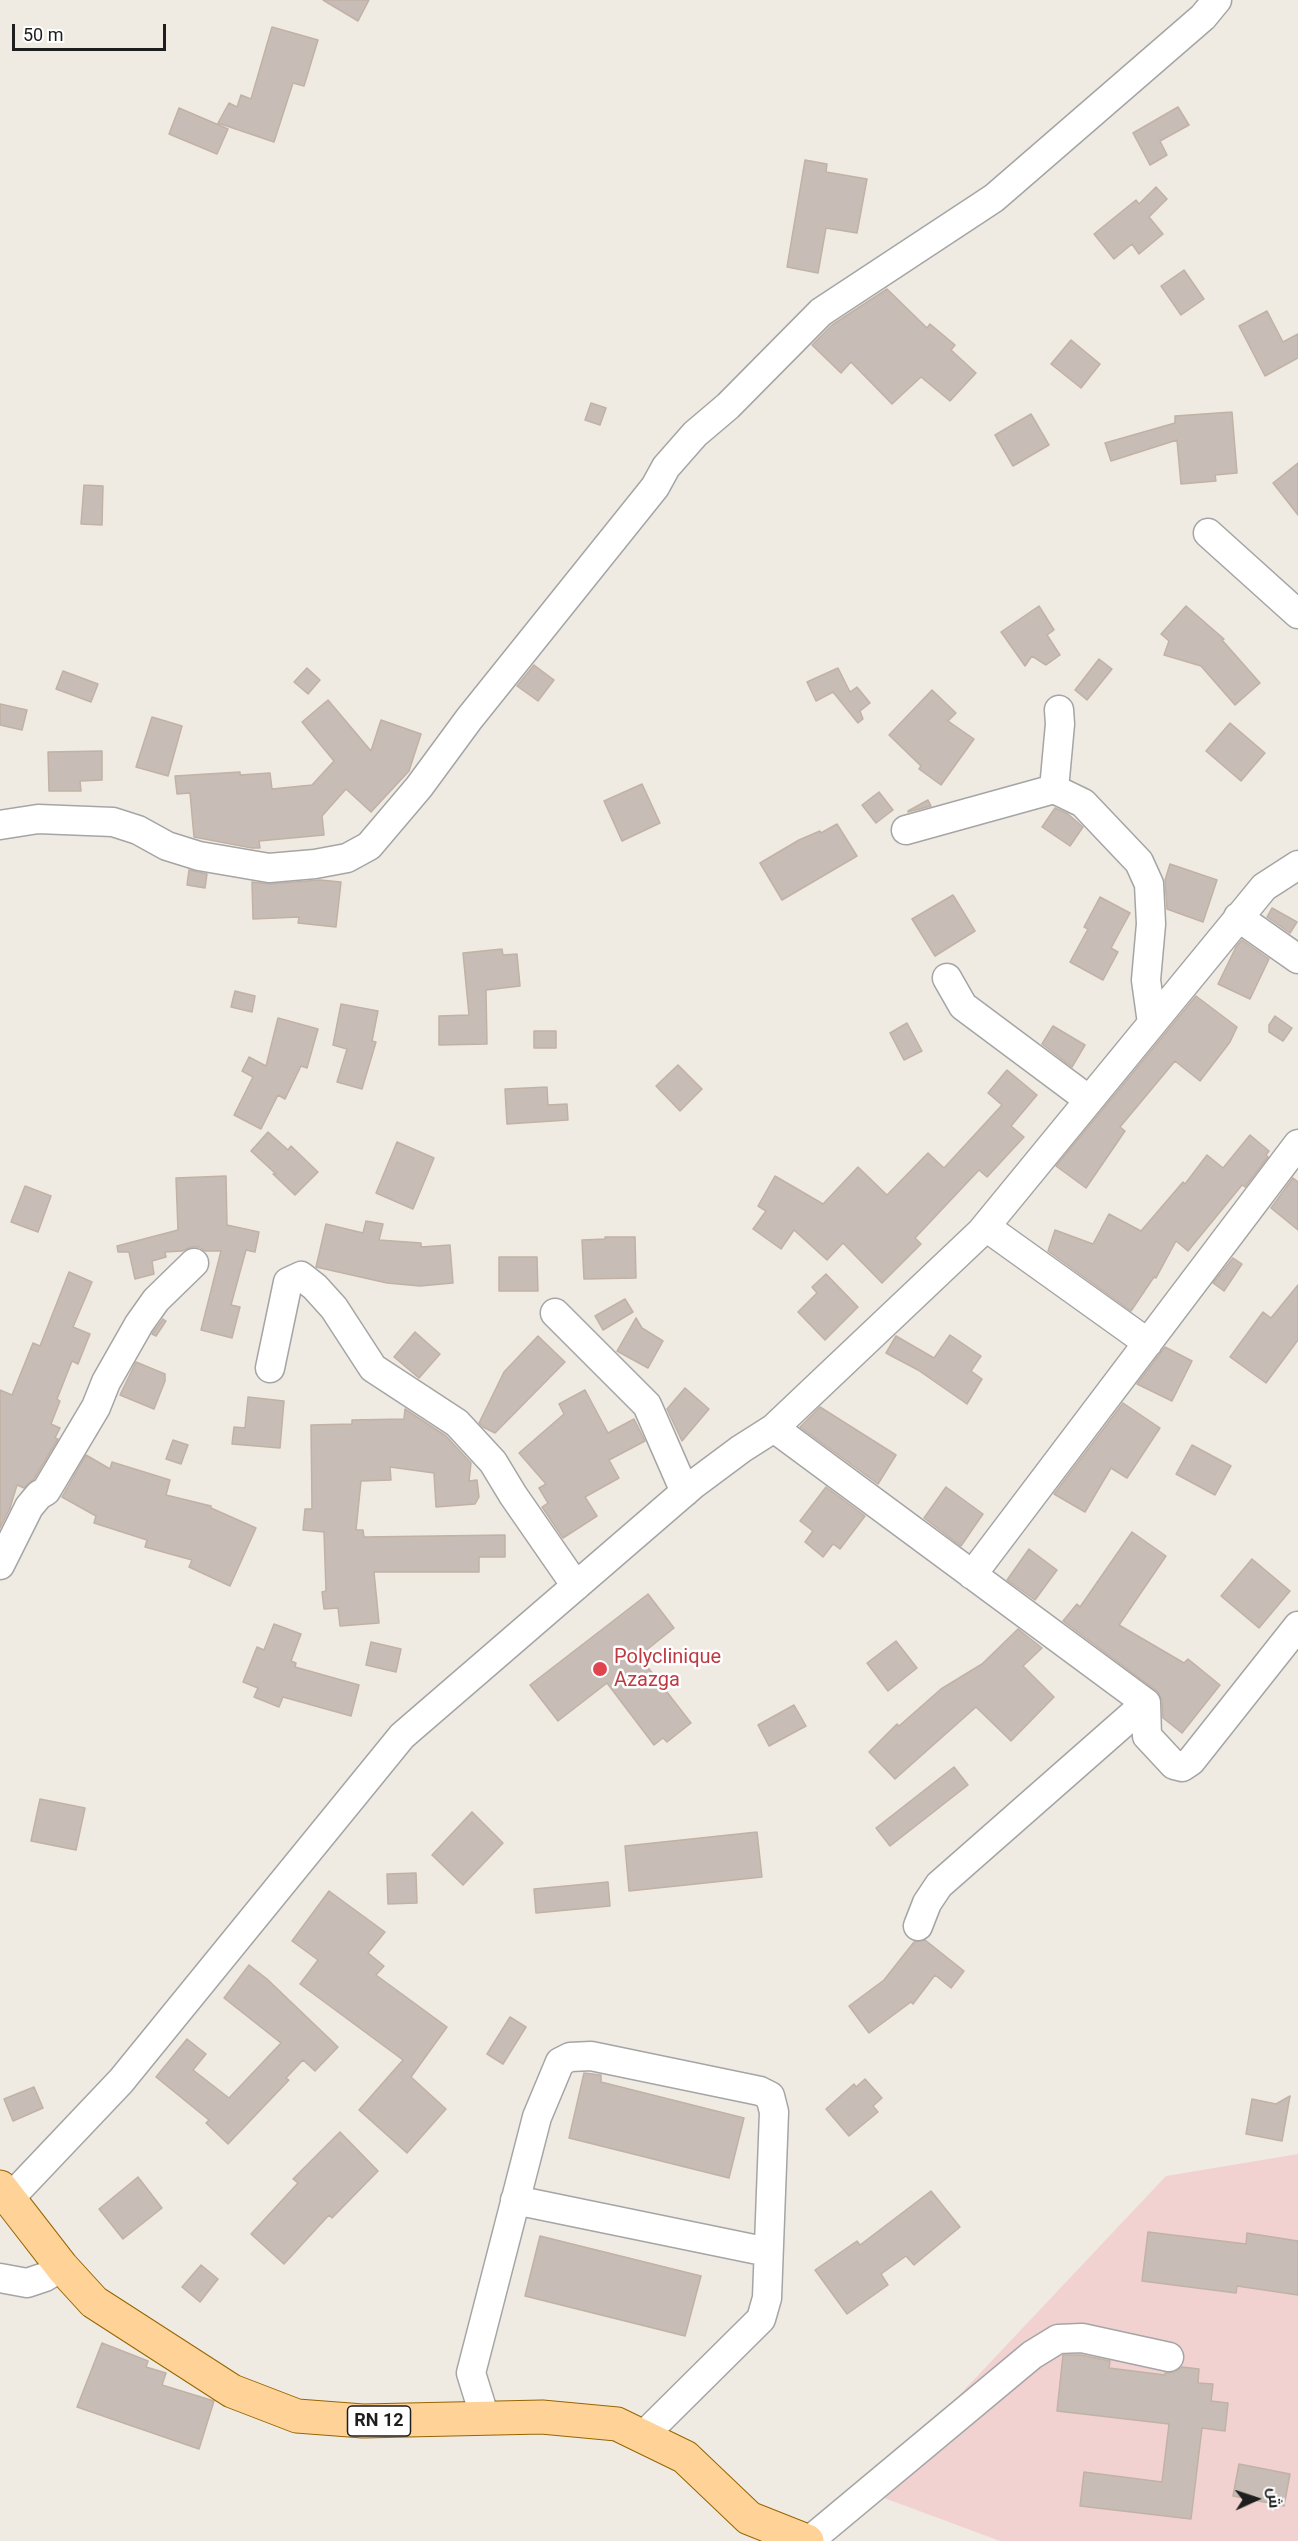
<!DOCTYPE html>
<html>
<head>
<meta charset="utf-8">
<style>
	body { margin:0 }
	#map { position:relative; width:1298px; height:2541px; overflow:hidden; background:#efebe3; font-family:Roboto,Cairo,sans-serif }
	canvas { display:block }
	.north { position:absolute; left:1226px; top:2469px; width:60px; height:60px; -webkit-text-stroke:4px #fff; paint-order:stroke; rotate:87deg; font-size:16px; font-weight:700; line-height:24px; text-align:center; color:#1e1e1e }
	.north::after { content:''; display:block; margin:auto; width:21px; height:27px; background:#1e1e1e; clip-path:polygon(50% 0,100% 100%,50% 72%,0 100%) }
	.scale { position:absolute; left:12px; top:24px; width:154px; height:27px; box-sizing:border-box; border:3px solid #1e1e1e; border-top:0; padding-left:8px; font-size:18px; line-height:21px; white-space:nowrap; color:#1e1e1e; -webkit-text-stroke:4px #fff; paint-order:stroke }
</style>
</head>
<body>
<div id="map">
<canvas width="1298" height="2541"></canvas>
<div class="north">ش</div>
<div class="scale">50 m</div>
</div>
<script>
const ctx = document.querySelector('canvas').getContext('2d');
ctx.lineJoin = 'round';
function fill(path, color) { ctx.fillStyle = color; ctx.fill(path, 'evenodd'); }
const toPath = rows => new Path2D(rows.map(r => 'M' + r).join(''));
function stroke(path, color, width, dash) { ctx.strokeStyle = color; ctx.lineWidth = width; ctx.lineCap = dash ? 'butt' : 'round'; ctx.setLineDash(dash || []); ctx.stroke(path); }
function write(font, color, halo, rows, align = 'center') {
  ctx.font = font + ' Roboto,sans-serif'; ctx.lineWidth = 5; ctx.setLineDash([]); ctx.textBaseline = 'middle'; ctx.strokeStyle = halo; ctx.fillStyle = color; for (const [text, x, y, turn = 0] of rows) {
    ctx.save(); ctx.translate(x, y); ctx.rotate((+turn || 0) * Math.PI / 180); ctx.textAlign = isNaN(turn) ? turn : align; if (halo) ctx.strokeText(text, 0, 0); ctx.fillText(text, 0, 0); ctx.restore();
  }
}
const commercial = toPath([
	[1298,2154,1298,2541,1000,2541,868,2492,1166,2176]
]);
const building = toPath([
	[323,0,369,0,358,21,323,0],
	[272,27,318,40,304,86,293,83,274,142,218,123,229,103,237,107,241,95,251,99,272,27],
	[1178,107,1189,125,1160,141,1167,155,1150,165,1133,133,1178,107],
	[179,108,228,129,217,154,169,134,179,108],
	[805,160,827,164,826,172,867,179,857,233,826,228,818,273,787,267,805,160],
	[1156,187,1167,199,1149,217,1163,234,1139,254,1132,244,1114,259,1094,234,1136,200,1139,204,1156,187],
	[1184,270,1204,299,1181,315,1161,286,1184,270],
	[887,289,927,328,930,324,955,345,951,350,976,373,950,401,921,377,892,404,851,362,841,373,812,345,832,325,887,289],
	[1267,311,1283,342,1298,334,1298,358,1265,376,1239,326,1267,311],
	[1071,340,1100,364,1081,388,1051,364,1071,340],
	[591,403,606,408,600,425,585,420,591,403],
	[1232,412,1237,473,1215,475,1216,481,1181,484,1177,440,1111,461,1105,443,1175,423,1175,416,1232,412],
	[1031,414,1049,445,1013,466,995,435,1031,414],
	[1298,463,1298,515,1273,483,1298,463],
	[84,485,103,486,102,525,81,524,84,485],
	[1039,606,1054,630,1047,635,1060,655,1046,665,1032,656,1025,666,1001,632,1039,606],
	[1186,606,1224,639,1222,640,1260,683,1235,705,1201,666,1164,655,1169,641,1161,634,1186,606],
	[1099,659,1112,669,1087,700,1075,690,1099,659],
	[534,665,554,680,538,701,517,686,534,665],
	[307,668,320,680,308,694,294,682,307,668],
	[838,668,850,692,857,687,870,703,860,711,863,719,858,723,833,692,816,701,807,682,838,668],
	[63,671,98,684,91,702,56,689,63,671],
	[932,690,956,713,948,721,974,739,941,785,919,769,921,766,889,735,932,690],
	[328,700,371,751,381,720,421,734,409,771,371,812,346,789,322,816,324,835,259,841,260,848,252,848,194,837,190,793,177,794,175,776,240,772,240,775,270,773,272,789,312,785,334,761,302,722,328,700],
	[0,704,27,710,22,730,0,725,0,704],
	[152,717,182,726,168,776,136,767,152,717],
	[1230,723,1265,753,1241,781,1206,751,1230,723],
	[102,751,102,780,80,781,81,791,49,791,48,752,102,751],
	[642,784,660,823,622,841,604,801,642,784],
	[879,792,893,810,876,823,862,805,879,792],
	[928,800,931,806,908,812,908,811,928,800],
	[1055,808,1068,814,1083,827,1070,846,1042,827,1055,808],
	[837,824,857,856,782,900,760,863,799,840,820,831,821,833,837,824],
	[1170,864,1217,880,1203,922,1167,909,1165,880,1170,864],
	[189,870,207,874,205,888,187,885,189,870],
	[320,880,341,882,336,927,298,923,299,917,253,919,252,882,270,884,320,880],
	[953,895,975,931,935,956,912,919,953,895],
	[1100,897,1130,913,1111,948,1118,952,1103,980,1070,962,1088,929,1084,927,1100,897],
	[1272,908,1297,922,1290,933,1267,917,1272,908],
	[1242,940,1269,959,1250,999,1218,984,1236,947,1242,940],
	[502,949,503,955,517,954,520,986,486,990,487,1044,439,1045,439,1016,469,1015,463,953,502,949],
	[235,991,255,996,252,1012,231,1007,235,991],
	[1196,996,1237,1027,1230,1042,1200,1081,1175,1061,1120,1127,1125,1131,1086,1188,1056,1166,1196,996],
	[341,1004,378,1011,372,1041,376,1042,362,1089,337,1082,347,1049,333,1045,341,1004],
	[1275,1016,1292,1028,1283,1041,1269,1032,1269,1025,1275,1016],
	[278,1018,318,1029,307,1068,301,1066,285,1099,278,1095,261,1129,234,1115,253,1077,242,1071,249,1057,266,1066,278,1018],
	[907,1023,922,1051,904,1060,890,1033,907,1023],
	[1053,1026,1085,1045,1072,1067,1042,1044,1053,1026],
	[534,1031,556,1031,556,1048,534,1048,534,1031],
	[678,1065,702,1089,680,1111,656,1086,678,1065],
	[1007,1070,1037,1095,1011,1126,1024,1137,987,1177,979,1170,915,1238,921,1244,882,1283,843,1243,827,1260,794,1230,781,1249,753,1229,766,1211,758,1206,775,1176,823,1204,858,1167,887,1195,928,1153,944,1168,1002,1105,988,1093,1007,1070],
	[547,1087,548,1105,567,1104,568,1120,507,1124,505,1089,547,1087],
	[268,1132,288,1150,291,1146,318,1172,295,1195,273,1174,276,1174,251,1151,268,1132],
	[1250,1135,1269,1151,1266,1155,1268,1157,1245,1187,1242,1185,1188,1251,1176,1241,1156,1278,1154,1277,1131,1311,1048,1251,1055,1230,1093,1244,1109,1214,1141,1231,1183,1182,1185,1184,1207,1155,1223,1168,1250,1135],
	[397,1142,434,1158,413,1209,376,1193,397,1142],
	[226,1176,227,1225,259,1232,255,1252,246,1250,231,1305,240,1307,232,1338,201,1330,221,1251,205,1251,199,1247,191,1247,182,1251,165,1252,166,1257,152,1261,154,1274,135,1279,129,1252,118,1252,117,1246,178,1230,176,1178,226,1176],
	[1293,1178,1298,1182,1298,1230,1271,1208,1293,1178],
	[25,1186,51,1196,38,1232,11,1222,25,1186],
	[366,1221,383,1224,379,1240,421,1243,421,1247,450,1245,453,1283,420,1286,387,1283,316,1267,326,1224,363,1233,366,1221],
	[605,1237,635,1237,636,1278,584,1279,582,1240,605,1239,605,1237],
	[499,1257,537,1257,538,1291,499,1291,499,1257],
	[1233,1258,1242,1264,1224,1291,1213,1283,1233,1258],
	[69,1272,92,1282,73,1327,90,1334,78,1364,72,1361,57,1399,60,1401,51,1424,60,1428,55,1438,58,1439,34,1479,24,1488,17,1485,10,1508,0,1528,0,1390,12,1395,33,1343,40,1346,69,1272],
	[826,1274,858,1307,825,1340,798,1312,817,1293,812,1287,826,1274],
	[1298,1285,1298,1340,1266,1383,1230,1357,1263,1312,1271,1318,1298,1285],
	[625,1299,633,1312,603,1330,595,1316,625,1299],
	[636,1318,642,1328,663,1341,648,1368,617,1351,636,1318],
	[163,1319,166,1321,156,1336,152,1334,163,1319],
	[415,1332,440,1354,419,1378,394,1357,415,1332],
	[950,1335,981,1356,971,1371,982,1379,967,1404,918,1370,886,1353,896,1336,934,1358,950,1335],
	[538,1336,565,1362,495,1433,483,1427,479,1423,504,1372,538,1336],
	[1165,1347,1192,1361,1172,1401,1137,1384,1165,1347],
	[136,1362,165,1374,165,1381,154,1409,120,1395,136,1362],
	[685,1388,709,1409,682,1441,667,1409,685,1388],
	[585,1390,608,1433,634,1419,645,1441,609,1460,619,1478,585,1497,597,1516,563,1538,542,1507,548,1503,539,1488,546,1484,519,1453,564,1414,559,1404,585,1390],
	[248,1397,284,1401,280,1448,232,1444,234,1427,245,1428,248,1397],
	[1123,1403,1160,1428,1127,1478,1111,1468,1085,1512,1054,1494,1123,1403],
	[820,1407,896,1455,878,1484,800,1427,820,1407],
	[405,1409,446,1436,471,1463,469,1481,477,1480,479,1497,475,1504,436,1507,434,1473,390,1467,391,1480,361,1481,356,1530,363,1530,364,1537,505,1535,505,1557,479,1557,479,1572,374,1572,379,1623,340,1626,338,1608,324,1609,322,1592,326,1591,324,1532,303,1530,305,1509,312,1509,311,1425,352,1424,352,1420,404,1419,405,1409],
	[173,1440,188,1445,181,1464,166,1459,173,1440],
	[1192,1445,1231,1466,1215,1495,1176,1474,1192,1445],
	[86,1455,110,1469,112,1462,170,1480,166,1495,211,1506,211,1508,256,1528,230,1586,189,1567,192,1560,145,1547,147,1540,94,1523,96,1516,62,1497,86,1455],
	[826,1487,865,1516,840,1549,833,1544,823,1557,805,1542,813,1531,800,1521,826,1487],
	[946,1487,983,1514,961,1546,924,1518,946,1487],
	[1132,1532,1166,1556,1119,1625,1184,1663,1188,1659,1220,1685,1182,1733,1163,1718,1162,1700,1158,1692,1063,1621,1077,1604,1080,1607,1132,1532],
	[1029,1549,1057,1570,1035,1600,1007,1580,1029,1549],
	[1252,1559,1290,1591,1259,1628,1221,1596,1252,1559],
	[648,1594,674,1628,639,1656,691,1723,667,1742,663,1738,654,1745,607,1683,558,1721,530,1685,648,1594],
	[274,1624,301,1634,291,1661,296,1663,295,1667,359,1685,351,1716,283,1697,279,1707,254,1697,258,1688,243,1682,257,1647,264,1650,274,1624],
	[1018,1629,1042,1648,1023,1666,1054,1697,1011,1741,976,1707,895,1779,869,1752,897,1724,899,1726,941,1689,982,1664,1018,1629],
	[896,1641,917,1668,888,1691,867,1663,896,1641],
	[371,1642,401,1649,396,1672,366,1665,371,1642],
	[794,1705,806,1726,769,1746,758,1725,794,1705],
	[954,1767,968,1785,890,1846,876,1828,954,1767],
	[40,1799,85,1808,76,1850,31,1841,40,1799],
	[472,1812,503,1843,463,1885,432,1855,472,1812],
	[757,1832,762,1877,629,1891,625,1846,757,1832],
	[416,1873,417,1903,388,1904,387,1874,416,1873],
	[608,1882,610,1906,536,1913,534,1889,608,1882],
	[329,1891,385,1932,368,1953,384,1966,376,1975,447,2027,411,2077,446,2109,407,2153,359,2110,403,2060,300,1984,318,1960,292,1941,329,1891],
	[925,1940,964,1971,951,1988,935,1975,913,2004,911,2002,869,2033,849,2006,884,1980,914,1942,925,1940],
	[249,1965,267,1979,338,2047,315,2071,303,2060,286,2078,289,2080,228,2144,206,2123,209,2120,156,2077,187,2039,206,2054,193,2070,229,2098,281,2043,224,1998,249,1965],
	[510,2017,526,2027,503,2064,487,2054,510,2017],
	[584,2073,601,2075,601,2082,744,2118,729,2178,569,2138,584,2073],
	[865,2079,882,2098,873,2106,878,2112,849,2136,826,2109,854,2084,856,2087,865,2079],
	[34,2087,43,2108,13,2121,4,2099,34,2087],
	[1290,2096,1282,2141,1246,2134,1252,2099,1276,2104,1290,2096],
	[340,2132,378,2171,332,2218,329,2215,284,2264,251,2234,298,2183,293,2179,340,2132],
	[138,2177,162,2208,123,2239,99,2209,138,2177],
	[931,2191,960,2227,914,2265,906,2256,881,2274,888,2285,847,2314,815,2270,857,2241,860,2245,931,2191],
	[1148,2232,1246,2244,1247,2233,1298,2241,1298,2295,1237,2286,1236,2293,1142,2281,1148,2232],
	[540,2236,701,2276,685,2336,525,2296,540,2236],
	[201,2265,218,2279,200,2302,182,2287,201,2265],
	[102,2343,148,2361,146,2367,166,2373,162,2385,214,2401,199,2449,77,2407,102,2343],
	[1063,2355,1081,2355,1110,2361,1109,2368,1165,2375,1165,2373,1175,2372,1182,2367,1199,2369,1198,2383,1213,2384,1211,2401,1228,2403,1225,2431,1202,2428,1191,2519,1080,2506,1084,2472,1162,2482,1169,2424,1057,2411,1063,2355],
	[1239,2464,1290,2474,1284,2506,1233,2496,1239,2464]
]);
const minor = toPath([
	[1208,533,1298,614],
	[1054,789,1060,724,1059,710],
	[0,825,38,819,113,822,138,830,167,846,199,856,269,868,315,864,347,858,369,846,419,787,469,719,655,487,666,467,695,434,728,406,821,312,994,198,1203,17,1217,0],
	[906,830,1054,789,1083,803,1139,862,1149,884,1151,924,1146,980,1152,1023],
	[1238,917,1298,959],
	[947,978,963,1006,1089,1100],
	[986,1227,1148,1343],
	[555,1313,647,1405,685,1492],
	[270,1368,288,1282,301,1276,315,1287,334,1308,373,1368,457,1423,493,1462,513,1495,576,1586],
	[774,1428,1146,1703],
	[0,1565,29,1507,39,1495,46,1491,96,1407,106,1382,139,1324,156,1300,194,1263],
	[972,1575,1298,1144],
	[1146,1703,1147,1736,1174,1765,1182,1767,1191,1761,1298,1626],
	[918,1926,927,1903,939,1885,1146,1703],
	[9,2199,121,2081,402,1736,694,1484,741,1449,774,1428,981,1232,1264,887,1298,865],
	[515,2200,768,2252],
	[0,2278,27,2283,45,2277,62,2267],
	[485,2418,471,2373,537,2117,560,2062,570,2057,591,2056,760,2091,770,2096,774,2112,767,2298,761,2319,642,2437],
	[809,2541,1032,2355,1058,2339,1082,2338,1169,2357]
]);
const major = toPath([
	[0,2187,62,2267,94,2302,232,2391,297,2416,363,2421,542,2417,617,2424,685,2457,749,2518,807,2541]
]);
const markers = [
	[600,1669,8,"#e0444e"]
];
const shields = [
	[379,2421,63]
];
const shieldNames = [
	["RN 12",379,2421]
];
const healthNames = [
	["Polyclinique",614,1658],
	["Azazga",614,1681]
];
fill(commercial, '#f1d2d1');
fill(building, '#c7bdb6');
stroke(building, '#c2b1a5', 1.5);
stroke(minor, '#a5a5a5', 31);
stroke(major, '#976500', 35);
stroke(minor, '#fff', 28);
stroke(major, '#ffd398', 33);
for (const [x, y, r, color] of markers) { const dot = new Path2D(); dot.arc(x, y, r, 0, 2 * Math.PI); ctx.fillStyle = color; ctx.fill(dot); stroke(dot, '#fff', 2); }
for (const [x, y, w] of shields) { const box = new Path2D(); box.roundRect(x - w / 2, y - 15, w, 30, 4.5); ctx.fillStyle = '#fff'; ctx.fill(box); stroke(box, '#1e1e1e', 1.5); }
write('bold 18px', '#1e1e1e', null, shieldNames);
write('20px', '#be3a42', '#fff', healthNames, 'left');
</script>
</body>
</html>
